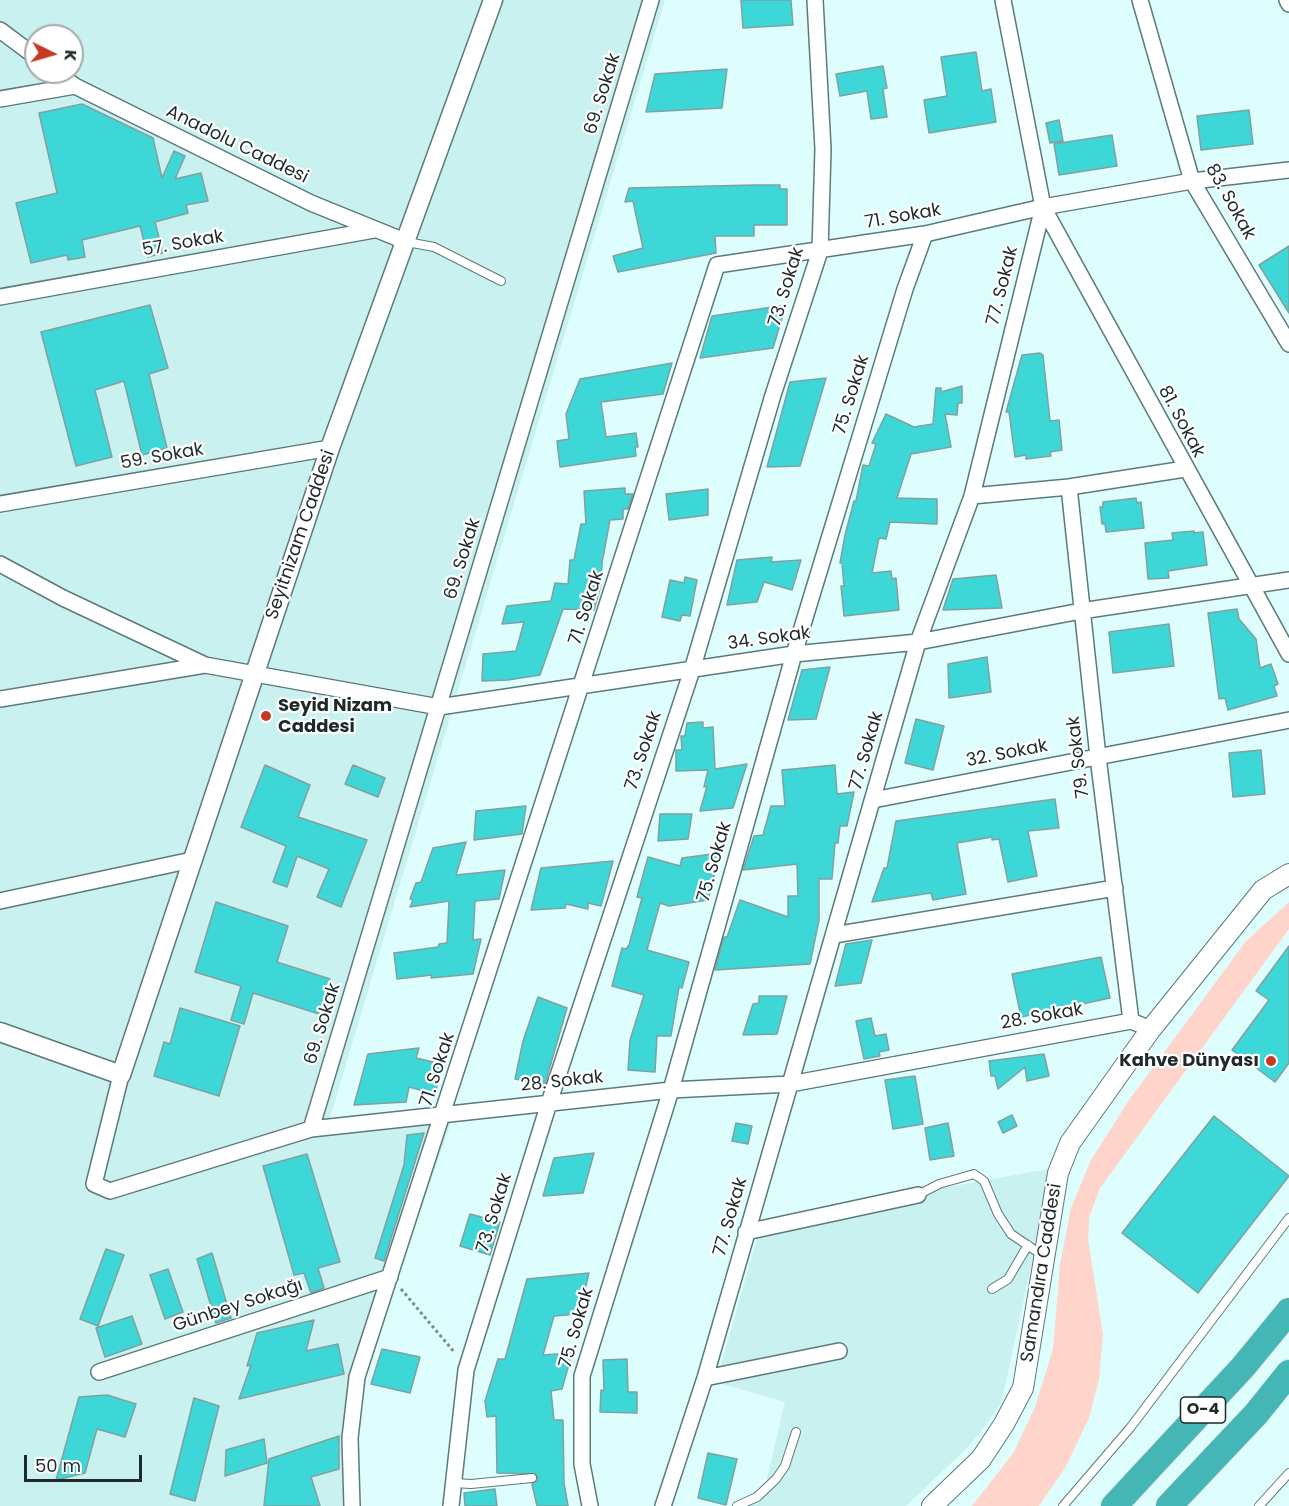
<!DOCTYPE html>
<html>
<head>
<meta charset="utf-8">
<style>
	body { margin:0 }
	#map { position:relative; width:1289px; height:1506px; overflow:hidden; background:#ddfefd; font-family:Poppins,sans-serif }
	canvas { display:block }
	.north { position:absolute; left:24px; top:24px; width:60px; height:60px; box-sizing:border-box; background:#fff; border:2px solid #a5aaaa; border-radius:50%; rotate:95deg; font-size:16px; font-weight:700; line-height:24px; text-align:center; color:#1e2a2a }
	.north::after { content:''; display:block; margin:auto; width:21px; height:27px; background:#c53a22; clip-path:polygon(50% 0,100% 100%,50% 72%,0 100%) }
	.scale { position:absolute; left:24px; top:1455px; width:118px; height:27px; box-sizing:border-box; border:3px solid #1e2a2a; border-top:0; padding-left:8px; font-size:18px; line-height:21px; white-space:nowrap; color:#1e2a2a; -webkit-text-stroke:4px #fff; paint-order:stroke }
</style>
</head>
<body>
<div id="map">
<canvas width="1289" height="1506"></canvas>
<div class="north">K</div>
<div class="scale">50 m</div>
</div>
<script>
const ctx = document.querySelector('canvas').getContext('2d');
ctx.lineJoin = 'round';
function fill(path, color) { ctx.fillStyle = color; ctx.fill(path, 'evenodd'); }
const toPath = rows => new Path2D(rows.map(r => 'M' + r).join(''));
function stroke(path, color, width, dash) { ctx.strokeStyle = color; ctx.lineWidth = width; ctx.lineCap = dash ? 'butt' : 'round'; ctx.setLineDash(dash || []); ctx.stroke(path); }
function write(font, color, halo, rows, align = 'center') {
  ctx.font = font + ' Poppins,sans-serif'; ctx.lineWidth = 4.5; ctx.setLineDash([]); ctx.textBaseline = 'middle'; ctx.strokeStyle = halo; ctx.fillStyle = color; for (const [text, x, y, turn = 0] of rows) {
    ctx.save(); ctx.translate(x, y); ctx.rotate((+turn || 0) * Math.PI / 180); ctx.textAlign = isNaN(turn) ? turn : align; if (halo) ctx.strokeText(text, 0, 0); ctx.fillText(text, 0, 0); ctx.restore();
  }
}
const built = toPath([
	[0,0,665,0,325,1134,453,1117,363,1378,357,1436,360,1506,0,1506],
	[36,36,72,36,72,72,36,72],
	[1053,1168,1001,1404,971,1444,906,1506,732,1506,762,1500,785,1402,716,1382,762,1221]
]);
const green = toPath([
	[1289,902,1289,929,1100,1188,1089,1218,1088,1240,1103,1334,1099,1379,1089,1418,1065,1468,1039,1506,972,1506,1014,1452,1035,1407,1053,1349,1060,1265,1071,1208,1091,1160,1129,1100,1246,941]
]);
const building = toPath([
	[741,0,791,0,793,25,743,28,741,0],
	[976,52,982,91,991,89,996,122,929,133,924,100,947,96,941,57,976,52],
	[883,66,887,88,883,89,887,117,871,119,867,91,840,96,836,74,883,66],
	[727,69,722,108,646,112,655,74,727,69],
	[82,104,153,138,162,178,174,151,185,156,175,179,201,173,208,201,186,205,188,213,155,222,163,253,148,257,140,226,82,240,85,257,68,260,67,255,31,263,16,203,57,193,39,113,82,104],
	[1249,110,1253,144,1201,150,1197,116,1249,110],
	[1059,120,1063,141,1050,143,1046,123,1059,120],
	[1112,135,1117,166,1059,175,1054,144,1112,135],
	[754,185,780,185,780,189,787,189,787,225,754,225,754,236,715,236,716,253,618,272,613,256,643,248,633,201,625,202,629,188,754,185],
	[1289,246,1289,313,1259,265,1289,246],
	[150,305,168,368,149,374,167,448,142,455,124,381,95,390,112,457,76,466,41,332,150,305],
	[786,305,773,348,700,358,712,316,786,305],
	[1040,353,1043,355,1050,421,1059,420,1062,450,1050,452,1051,456,1026,459,1026,455,1015,457,1009,412,1006,412,1022,355,1040,353],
	[672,363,663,394,601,402,606,437,636,433,638,447,635,447,636,456,560,467,557,441,569,439,566,414,580,379,672,363],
	[826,378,800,466,767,467,790,382,826,378],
	[962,386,962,403,958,403,957,415,945,414,951,447,911,454,897,498,937,499,937,524,890,522,886,539,879,538,872,573,891,571,892,579,896,578,899,610,844,616,841,586,844,586,842,563,840,563,845,535,854,501,856,501,863,465,869,466,876,444,872,443,886,414,914,427,933,424,936,388,941,388,941,392,962,386],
	[625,488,625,494,633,494,628,509,623,509,623,519,610,520,602,563,601,585,594,610,563,609,540,675,508,680,482,681,483,654,516,651,524,622,502,624,507,606,551,601,555,583,568,584,570,560,574,560,581,524,586,524,584,491,625,488],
	[708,489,708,515,669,520,666,494,708,489],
	[1136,498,1137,503,1141,502,1144,528,1106,532,1105,524,1102,524,1100,507,1103,507,1103,502,1136,498],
	[1194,531,1194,533,1203,532,1207,565,1168,571,1169,578,1148,579,1145,543,1173,540,1172,533,1194,531],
	[772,557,771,562,801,560,792,590,764,582,757,602,727,605,737,560,772,557],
	[996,575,1002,608,943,610,953,579,996,575],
	[685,577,697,580,690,616,682,615,680,621,662,617,670,580,684,583,685,577],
	[1237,609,1239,619,1256,639,1260,668,1271,664,1278,684,1274,686,1277,696,1228,710,1225,698,1219,699,1208,613,1237,609],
	[1169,624,1174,666,1113,673,1109,632,1169,624],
	[987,657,991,692,949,698,948,664,987,657],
	[830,667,816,719,788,720,802,670,830,667],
	[916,719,944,726,933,770,905,763,916,719],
	[703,722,703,728,713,727,715,769,747,764,733,808,700,811,707,786,704,787,708,770,676,771,676,750,682,750,681,736,685,736,687,723,703,722],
	[1261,750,1265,794,1233,797,1229,753,1261,750],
	[265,765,310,785,298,817,367,840,341,907,317,897,329,869,297,856,287,887,273,882,286,846,241,827,265,765],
	[353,765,385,778,378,797,345,784,353,765],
	[835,765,837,794,854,792,847,826,840,826,838,843,835,843,832,879,819,879,819,920,810,964,715,970,724,937,727,937,740,900,788,917,788,896,798,896,797,864,743,870,754,836,763,835,771,806,785,806,782,770,835,765],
	[1055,799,1059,828,1028,831,1037,876,1008,882,999,839,992,840,992,837,957,843,966,894,933,900,931,893,872,902,884,868,887,868,896,821,1055,799],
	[526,806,522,834,474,840,476,811,526,806],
	[660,814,692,814,688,839,658,841,660,814],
	[466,842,456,875,505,870,499,899,475,901,473,940,481,939,473,974,431,978,432,975,397,979,394,953,438,947,439,944,447,943,449,901,410,907,413,900,410,899,416,883,421,882,433,848,466,842],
	[720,853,708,900,669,906,660,903,647,950,689,962,682,988,679,987,671,1036,657,1036,655,1072,628,1070,630,1040,644,995,612,986,622,948,626,949,629,945,642,898,637,897,648,857,680,866,682,858,720,853],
	[613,861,601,906,588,903,588,909,566,904,565,908,531,910,541,868,613,861],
	[216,902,288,926,277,962,330,979,319,1014,253,993,244,1024,231,1020,241,986,195,972,216,902],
	[872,940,861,983,835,986,846,944,872,940],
	[1289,946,1289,1063,1275,1082,1232,1050,1269,1000,1256,991,1289,946],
	[1101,957,1110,998,1021,1017,1012,974,1101,957],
	[759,996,787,996,777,1034,743,1035,753,1004,759,1003,759,996],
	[538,997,567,1008,545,1084,515,1079,523,1041,538,997],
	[180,1008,240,1026,219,1096,154,1076,164,1042,170,1044,180,1008],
	[871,1018,875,1036,886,1034,889,1050,879,1052,880,1056,864,1059,856,1021,871,1018],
	[419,1048,416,1058,442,1064,435,1094,409,1087,406,1102,354,1105,368,1054,419,1048],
	[1044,1054,1049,1076,1027,1081,1025,1067,998,1089,995,1076,991,1076,989,1061,1044,1054],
	[915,1076,923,1124,893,1129,885,1080,915,1076],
	[1012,1115,1017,1126,1003,1133,998,1122,1012,1115],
	[1214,1116,1289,1176,1198,1293,1122,1233,1214,1116],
	[736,1123,752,1126,748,1144,732,1141,736,1123],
	[948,1123,954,1156,930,1160,925,1128,948,1123],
	[424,1133,384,1261,375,1258,404,1165,407,1135,424,1133],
	[594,1153,583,1193,543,1196,554,1158,594,1153],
	[307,1154,340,1262,318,1268,324,1288,311,1293,304,1273,294,1275,263,1166,307,1154],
	[470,1214,500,1222,490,1255,460,1246,470,1214],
	[106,1249,124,1255,98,1326,80,1319,106,1249],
	[212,1253,231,1318,216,1323,197,1259,212,1253],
	[168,1269,183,1312,165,1319,150,1275,168,1269],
	[589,1273,579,1314,554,1316,543,1355,572,1353,562,1389,551,1391,554,1420,563,1420,564,1483,568,1506,537,1506,532,1484,538,1480,536,1474,497,1473,496,1416,487,1417,485,1401,498,1359,505,1359,527,1279,589,1273],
	[132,1316,142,1344,105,1357,96,1328,132,1316],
	[314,1320,306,1351,338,1344,344,1374,239,1399,251,1365,247,1366,257,1333,314,1320],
	[382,1349,420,1357,410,1393,371,1384,382,1349],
	[627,1359,628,1392,637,1392,637,1413,600,1412,601,1390,604,1391,603,1360,627,1359],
	[107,1395,136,1404,125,1437,97,1429,85,1473,56,1480,79,1397,107,1395],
	[194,1398,219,1406,195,1501,170,1494,194,1398],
	[339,1436,339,1469,311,1477,320,1506,264,1506,269,1459,339,1436],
	[264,1439,267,1463,225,1476,226,1450,264,1439],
	[708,1453,737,1459,726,1505,698,1498,708,1453],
	[495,1489,497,1506,465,1506,464,1493,495,1489]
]);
const path = toPath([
	[401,1289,455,1353]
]);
const service = toPath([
	[407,242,434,247,501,281],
	[918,1195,939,1184,974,1174,984,1181,998,1214,1011,1234,1042,1255],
	[992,1289,1008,1279,1028,1245],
	[454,1483,471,1484,532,1478],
	[737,1506,757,1497,776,1479,785,1466,796,1432],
	[1063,1506,1130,1428,1289,1218],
	[1259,1506,1289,1473]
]);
const minor = toPath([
	[1140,0,1192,181,1289,344],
	[1287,0,1289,4],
	[0,30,36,57],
	[56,72,75,86,311,203,407,242],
	[0,99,75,86],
	[1043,207,1289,654],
	[0,297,374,230],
	[1069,487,1098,757,1131,1021],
	[972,496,1069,487,1185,469],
	[0,504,330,448],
	[0,564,63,598,205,665,439,707,794,654,918,642,1081,611,1289,580],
	[0,699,205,665],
	[873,800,1289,720],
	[0,901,192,860],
	[834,935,1115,888],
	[121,1075,94,1184,110,1191,311,1129,671,1090,790,1084,1131,1021,1151,1029],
	[311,1129,651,0],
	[746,1232,918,1195],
	[99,1372,390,1277],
	[705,1378,839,1351],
	[352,1506,350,1438,357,1377,717,265,925,234,1043,207,1192,181,1289,170],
	[451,1506,466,1370,549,1103,692,670,773,395,820,251,823,149,815,0],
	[590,1506,582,1464,582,1376,671,1090,794,654,905,289,925,234],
	[663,1506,705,1378,918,642,972,496,1043,207,1003,0]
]);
const tertiary = toPath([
	[0,1032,121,1075,330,448,493,0]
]);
const secondary = toPath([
	[932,1506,981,1459,1004,1424,1023,1388,1058,1173,1070,1143,1151,1029,1263,890,1289,874]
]);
const motorway = toPath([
	[1114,1506,1243,1367,1289,1311],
	[1169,1506,1256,1414,1289,1373]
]);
const markers = [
	[266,716,6,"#c53a22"],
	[1271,1061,6,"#c53a22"]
];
const shields = [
	[1203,1410,45]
];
const shieldNames = [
	["O-4",1203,1410]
];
const streetNames = [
	["69. Sokak",603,94,-73],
	["Anadolu Caddesi",237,145,26],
	["83. Sokak",1230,202,61],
	["71. Sokak",903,217,-10],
	["57. Sokak",183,244,-10],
	["77. Sokak",1003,286,-76],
	["73. Sokak",787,287,-73],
	["75. Sokak",852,395,-73],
	["81. Sokak",1181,422,62],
	["59. Sokak",162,457,-10],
	["Seyitnizam Caddesi",301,535,-71],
	["69. Sokak",463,559,-73],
	["71. Sokak",587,608,-72],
	["34. Sokak",769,639,-8],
	["73. Sokak",644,751,-72],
	["77. Sokak",867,751,-74],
	["32. Sokak",1007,754,-11],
	["79. Sokak",1079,757,-97],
	["75. Sokak",715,862,-74],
	["28. Sokak",1042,1017,-10],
	["69. Sokak",323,1024,-73],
	["71. Sokak",438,1070,-72],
	["28. Sokak",562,1082,-6],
	["73. Sokak",495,1213,-73],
	["77. Sokak",731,1217,-74],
	["Samandıra Caddesi",1042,1273,-81],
	["Günbey Sokağı",238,1306,-18],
	["75. Sokak",577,1328,-74]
];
const poiNames = [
	["Seyid Nizam",278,706],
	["Caddesi",278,727],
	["Kahve Dünyası",1259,1061,"right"]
];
fill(built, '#c8f1f0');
fill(green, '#fed4cb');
fill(building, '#3ed7d8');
stroke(building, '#82a0a0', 1.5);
stroke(service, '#5d7a7a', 10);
stroke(minor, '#5d7a7a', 18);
stroke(tertiary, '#5d7a7a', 21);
stroke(secondary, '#5d7a7a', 22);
stroke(motorway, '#e4e5e5', 28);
stroke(path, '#778c8c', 3, [3, 3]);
stroke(service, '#fff', 8);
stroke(minor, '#fff', 15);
stroke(tertiary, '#fff', 18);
stroke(secondary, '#fff', 20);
stroke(motorway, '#44b6b6', 26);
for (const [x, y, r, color] of markers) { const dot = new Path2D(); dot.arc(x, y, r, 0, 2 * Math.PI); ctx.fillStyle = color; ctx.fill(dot); stroke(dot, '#fff', 2); }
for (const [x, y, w] of shields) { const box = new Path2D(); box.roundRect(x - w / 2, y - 13, w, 26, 4.5); ctx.fillStyle = '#fff'; ctx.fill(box); stroke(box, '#1e2a2a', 1.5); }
write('bold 16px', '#1e2a2a', null, shieldNames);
write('18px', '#1e2a2a', '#fff', streetNames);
write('bold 18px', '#1e2a2a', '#fff', poiNames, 'left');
</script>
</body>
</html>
